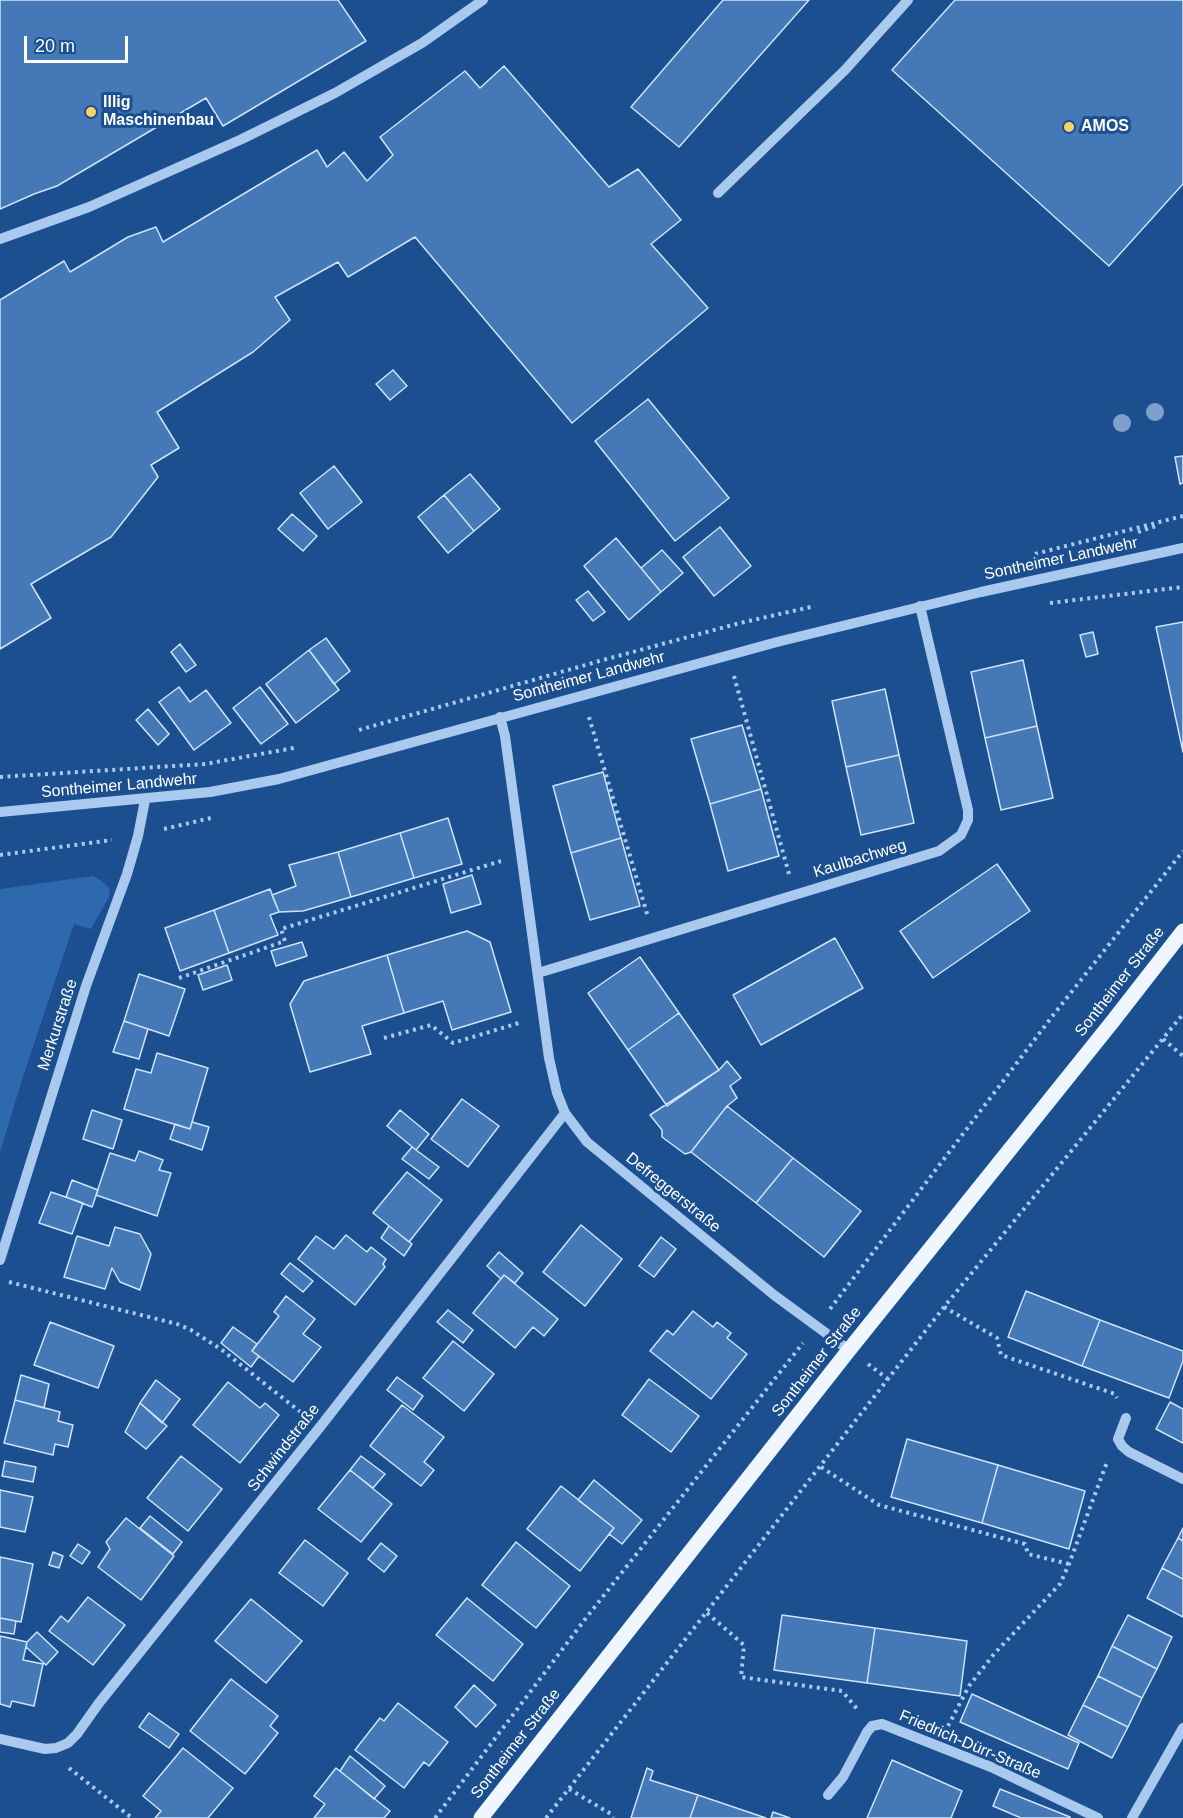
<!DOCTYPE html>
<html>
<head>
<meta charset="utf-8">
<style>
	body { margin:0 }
	#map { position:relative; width:1183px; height:1818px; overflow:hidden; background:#1b4f8f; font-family:Helvetica,sans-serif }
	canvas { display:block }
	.scale { position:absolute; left:24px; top:36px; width:104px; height:27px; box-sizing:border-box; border:3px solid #fff; border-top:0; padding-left:8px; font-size:18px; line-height:21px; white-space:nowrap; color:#fff; -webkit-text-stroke:4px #1b4f8f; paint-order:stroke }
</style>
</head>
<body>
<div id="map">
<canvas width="1183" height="1818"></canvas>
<div class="scale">20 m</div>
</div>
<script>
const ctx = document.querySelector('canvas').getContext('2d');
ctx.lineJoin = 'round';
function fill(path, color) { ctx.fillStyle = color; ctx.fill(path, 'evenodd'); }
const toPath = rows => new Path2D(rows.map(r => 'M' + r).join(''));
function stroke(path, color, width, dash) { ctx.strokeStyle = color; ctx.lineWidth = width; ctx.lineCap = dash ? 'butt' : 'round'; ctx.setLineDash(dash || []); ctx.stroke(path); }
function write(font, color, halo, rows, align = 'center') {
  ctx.font = font + ' Helvetica,sans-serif'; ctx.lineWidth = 6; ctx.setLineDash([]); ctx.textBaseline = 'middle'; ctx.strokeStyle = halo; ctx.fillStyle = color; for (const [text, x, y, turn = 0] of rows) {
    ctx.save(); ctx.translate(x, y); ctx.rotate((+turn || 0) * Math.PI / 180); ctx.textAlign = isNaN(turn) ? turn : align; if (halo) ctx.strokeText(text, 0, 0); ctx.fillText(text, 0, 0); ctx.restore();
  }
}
const green = toPath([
	[93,876,102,881,109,888,110,895,91,929,74,924,22,1080,0,1152,0,889]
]);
const building = toPath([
	[0,0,338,0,366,41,223,126,206,98,57,186,34,194,0,209,0,0],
	[723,0,809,0,679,147,631,107,723,0],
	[955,0,1183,0,1183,184,1109,266,892,70,955,0],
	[504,66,609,187,638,169,681,220,651,244,708,308,572,423,415,237,348,277,338,262,275,297,290,320,253,352,157,412,179,448,151,465,158,477,111,537,31,584,51,618,0,649,0,300,64,261,70,272,128,237,156,227,163,242,317,150,327,167,344,152,367,181,393,155,380,137,465,71,480,88,504,66],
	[393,370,407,386,390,400,376,384,393,370],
	[648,399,729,498,675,541,595,441,648,399],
	[1183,456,1183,483,1180,484,1175,457,1183,456],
	[334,466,362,502,328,529,300,493,334,466],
	[470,474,500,509,474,531,444,495,470,474],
	[444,495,474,531,448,553,418,517,444,495],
	[292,514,317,536,303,551,278,529,292,514],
	[720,527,751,566,714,596,683,557,720,527],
	[616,538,661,592,629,620,584,566,616,538],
	[662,550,683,573,661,592,641,568,662,550],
	[588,591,605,612,593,621,576,600,588,591],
	[1183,622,1183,752,1156,627,1183,622],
	[1093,632,1098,654,1086,657,1080,635,1093,632],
	[326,638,350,671,334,684,309,650,326,638],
	[180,644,196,665,186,672,171,652,180,644],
	[309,650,339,690,296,723,266,684,309,650],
	[1023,660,1037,726,985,738,971,672,1023,660],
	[179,687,190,702,206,690,231,723,194,750,159,702,179,687],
	[260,687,288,724,261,744,233,708,260,687],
	[885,689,899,755,846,767,832,701,885,689],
	[148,709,169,734,158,745,136,720,148,709],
	[742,725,761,789,710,804,691,739,742,725],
	[1037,726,1053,798,1001,810,985,738,1037,726],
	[899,755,914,823,861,835,846,767,899,755],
	[603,772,621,838,571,853,553,786,603,772],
	[761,789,779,856,728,871,710,804,761,789],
	[448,818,462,864,414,878,400,833,448,818],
	[400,833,414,878,351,897,338,852,400,833],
	[621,838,640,906,590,920,571,853,621,838],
	[338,852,351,897,303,911,279,912,272,895,296,886,289,865,338,852],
	[997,864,1030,911,933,978,900,931,997,864],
	[472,875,481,904,451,913,443,884,472,875],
	[270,889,279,912,270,915,278,935,229,953,214,910,270,889],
	[214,910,229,953,180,971,165,928,214,910],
	[467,931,490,942,511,1012,452,1030,443,1001,404,1013,387,955,467,931],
	[835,938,863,988,761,1045,733,995,835,938],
	[302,942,307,956,276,966,271,951,302,942],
	[387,955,404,1013,362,1026,371,1054,310,1072,290,1004,304,981,387,955],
	[640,957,679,1013,628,1050,588,993,640,957],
	[227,965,232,980,203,990,198,975,227,965],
	[139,974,185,989,169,1036,124,1021,139,974],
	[679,1013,719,1070,667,1106,628,1050,679,1013],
	[124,1021,148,1029,139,1059,113,1052,124,1021],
	[157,1053,208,1068,190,1129,124,1109,136,1069,151,1073,157,1053],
	[727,1061,741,1078,730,1086,737,1098,727,1106,691,1152,685,1154,662,1137,662,1130,650,1115,719,1070,727,1061],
	[462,1099,499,1126,468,1167,431,1139,462,1099],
	[727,1106,793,1158,756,1203,691,1152,727,1106],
	[92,1110,122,1120,113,1149,83,1139,92,1110],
	[400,1110,429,1134,416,1150,387,1126,400,1110],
	[192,1122,209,1127,202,1150,170,1139,175,1124,190,1129,192,1122],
	[412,1147,439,1167,429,1179,402,1159,412,1147],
	[139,1151,163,1160,159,1170,171,1173,157,1216,96,1195,110,1153,135,1161,139,1151],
	[793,1158,861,1211,824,1257,756,1203,793,1158],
	[407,1172,442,1200,409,1242,373,1213,407,1172],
	[72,1180,98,1190,92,1207,66,1197,72,1180],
	[51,1192,83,1203,72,1234,39,1223,51,1192],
	[581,1225,622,1259,585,1306,543,1272,581,1225],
	[389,1226,412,1244,404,1256,381,1238,389,1226],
	[115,1227,140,1234,151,1254,140,1290,120,1282,112,1268,105,1289,64,1277,77,1236,109,1246,115,1227],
	[346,1235,367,1252,371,1247,386,1259,383,1264,385,1267,355,1305,298,1259,316,1236,334,1249,346,1235],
	[661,1237,676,1249,654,1277,639,1266,661,1237],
	[499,1252,523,1273,515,1283,504,1275,501,1279,487,1266,499,1252],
	[290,1263,313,1281,303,1292,281,1274,290,1263],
	[504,1275,558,1319,544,1336,533,1327,515,1348,473,1313,504,1275],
	[1026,1291,1100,1320,1082,1366,1008,1337,1026,1291],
	[286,1296,315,1319,303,1334,321,1347,293,1382,252,1351,279,1316,274,1312,286,1296],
	[448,1310,473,1330,463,1343,437,1322,448,1310],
	[693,1311,713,1327,717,1322,731,1333,727,1338,747,1354,711,1399,650,1351,667,1330,673,1335,693,1311],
	[1100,1320,1183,1351,1183,1361,1169,1398,1082,1366,1100,1320],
	[50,1322,114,1346,98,1388,34,1365,50,1322],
	[233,1327,257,1344,252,1351,259,1356,251,1367,221,1343,233,1327],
	[453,1341,494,1374,464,1411,423,1378,453,1341],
	[21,1375,49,1384,44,1408,15,1400,21,1375],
	[397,1377,423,1396,413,1410,387,1390,397,1377],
	[649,1379,699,1416,671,1452,622,1415,649,1379],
	[156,1380,180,1399,162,1423,140,1403,156,1380],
	[228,1382,260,1408,265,1403,279,1415,240,1463,193,1425,228,1382],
	[15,1400,60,1412,58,1421,73,1425,68,1447,55,1444,53,1455,4,1443,15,1400],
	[1170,1402,1183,1409,1183,1443,1156,1429,1170,1402],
	[140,1403,167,1426,146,1449,125,1432,140,1403],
	[402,1405,444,1437,424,1462,434,1470,421,1486,370,1446,402,1405],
	[907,1439,998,1465,982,1523,891,1497,907,1439],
	[181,1456,222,1489,188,1531,147,1498,181,1456],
	[361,1456,385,1474,373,1488,350,1470,361,1456],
	[5,1461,36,1467,33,1482,2,1476,5,1461],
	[998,1465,1085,1491,1069,1549,982,1523,998,1465],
	[350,1470,392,1504,361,1542,318,1509,350,1470],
	[594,1480,642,1520,622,1544,609,1534,614,1528,578,1500,594,1480],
	[561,1486,614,1528,580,1571,527,1529,561,1486],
	[0,1490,33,1497,25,1532,0,1527,0,1490],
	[150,1516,182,1542,173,1554,140,1528,150,1516],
	[126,1518,174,1556,141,1600,98,1567,110,1549,106,1542,126,1518],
	[1183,1528,1183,1541,1178,1538,1183,1528],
	[1178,1538,1183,1541,1183,1579,1162,1568,1178,1538],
	[305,1540,348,1573,323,1606,279,1573,305,1540],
	[516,1542,570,1586,536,1628,482,1585,516,1542],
	[381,1543,397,1556,384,1572,368,1559,381,1543],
	[78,1544,90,1552,82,1564,70,1556,78,1544],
	[53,1552,63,1556,59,1568,49,1565,53,1552],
	[0,1557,33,1564,21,1622,0,1618,0,1557],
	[1162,1568,1183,1579,1183,1617,1147,1598,1162,1568],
	[88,1597,125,1625,93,1665,49,1631,61,1616,68,1622,88,1597],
	[467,1598,523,1644,493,1681,436,1635,467,1598],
	[251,1599,302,1641,266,1683,215,1641,251,1599],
	[782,1615,875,1628,867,1683,774,1670,782,1615],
	[1128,1615,1172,1637,1157,1669,1112,1646,1128,1615],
	[0,1618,16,1621,14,1634,0,1632,0,1618],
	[875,1628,967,1641,960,1696,867,1683,875,1628],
	[37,1632,58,1652,46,1665,26,1647,27,1642,37,1632],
	[0,1636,27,1642,23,1660,43,1664,34,1706,12,1701,10,1707,0,1704,0,1636],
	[1112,1646,1157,1669,1142,1698,1098,1676,1112,1646],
	[1098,1676,1142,1698,1128,1727,1083,1705,1098,1676],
	[231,1679,278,1716,270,1726,278,1733,245,1774,190,1731,231,1679],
	[474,1685,496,1705,476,1727,455,1707,474,1685],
	[972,1694,1079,1743,1068,1769,960,1722,972,1694],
	[398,1703,448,1742,429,1766,424,1762,404,1788,355,1750,380,1718,384,1721,398,1703],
	[1083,1705,1128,1727,1112,1758,1068,1735,1083,1705],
	[149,1713,179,1734,169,1748,139,1727,149,1713],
	[183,1748,233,1788,208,1818,155,1818,161,1811,143,1796,183,1748],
	[350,1756,385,1786,374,1799,340,1771,350,1756],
	[892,1760,962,1791,951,1818,867,1818,892,1760],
	[336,1768,390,1811,384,1818,314,1818,325,1804,314,1796,336,1768],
	[647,1768,653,1771,650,1780,698,1795,690,1818,631,1818,647,1768],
	[1000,1789,1070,1817,1070,1818,1021,1818,993,1806,1000,1789],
	[698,1795,766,1818,690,1818,698,1795],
	[773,1812,790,1818,771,1818,773,1812]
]);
const path = toPath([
	[1138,532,1156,526],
	[1035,554,1183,516],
	[1050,603,1183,587],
	[734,676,789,874],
	[589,717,648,917],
	[359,730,603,660,740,623,815,606],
	[0,777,205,764,294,748],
	[164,829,215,817],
	[0,855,112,840],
	[179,978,285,941,281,929,501,861],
	[384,1038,431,1025,453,1043,522,1022],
	[1163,1039,1183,1056],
	[9,1282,177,1324,191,1330,222,1350,303,1414],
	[944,1307,997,1338,1001,1355,1115,1394,1117,1398],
	[830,1309,1054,1014,1183,851],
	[868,1364,889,1380],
	[821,1467,879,1505,1025,1544,1028,1554,1069,1564],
	[707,1613,744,1645,741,1677,842,1691,858,1710],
	[948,1726,969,1686,994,1654,1060,1584,1069,1564,1107,1462],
	[69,1768,132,1818],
	[569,1789,611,1814,613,1818],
	[435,1818,586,1618,803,1343],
	[546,1818,944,1307,1183,1014]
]);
const minor = toPath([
	[718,193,845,70,908,0],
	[0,239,89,207,242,139,335,93,422,43,483,0],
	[500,717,505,736,549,1058,557,1093,565,1113,587,1142,774,1295,849,1350],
	[0,812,210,792,279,779,777,642,981,592,1183,548],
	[538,973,939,851,961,835,968,820,968,810,920,606],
	[0,1260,86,986,127,874,138,836,145,800],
	[1126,1418,1118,1439,1122,1446,1129,1452,1183,1479],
	[0,1739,45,1749,56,1748,68,1743,77,1734,99,1703,320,1427,565,1113],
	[828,1795,843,1777,867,1732,872,1726,882,1724,991,1767,1098,1818],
	[1132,1818,1183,1728]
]);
const major = toPath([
	[481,1818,849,1350,1113,1021,1183,931]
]);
const trees = [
	[1155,412],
	[1122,423]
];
const markers = [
	[91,112,6,"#ffd166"],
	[1069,127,6,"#ffd166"]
];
const poiNames = [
	["Illig",103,103],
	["Maschinenbau",103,121],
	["AMOS",1081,127]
];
const streetNames = [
	["Sontheimer Landwehr",1061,559,-12],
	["Sontheimer Landwehr",589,677,-15],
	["Sontheimer Landwehr",119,786,-5],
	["Kaulbachweg",860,859,-17],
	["Sontheimer Straße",1120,982,-52],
	["Merkurstraße",58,1025,-72],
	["Defreggerstraße",673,1193,39],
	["Sontheimer Straße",817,1362,-52],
	["Schwindstraße",284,1448,-52],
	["Sontheimer Straße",516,1744,-52],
	["Friedrich-Dürr-Straße",970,1745,23]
];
fill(green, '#2e69ad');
fill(building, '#4478b7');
stroke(building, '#cfe3fa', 1.5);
stroke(path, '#a9c9ee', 4, [3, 4.5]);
stroke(minor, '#a9c9ee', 10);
stroke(major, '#f0f6ff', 15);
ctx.fillStyle = '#7ea0ca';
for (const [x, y] of trees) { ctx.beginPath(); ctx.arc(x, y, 9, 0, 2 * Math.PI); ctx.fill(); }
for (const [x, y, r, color] of markers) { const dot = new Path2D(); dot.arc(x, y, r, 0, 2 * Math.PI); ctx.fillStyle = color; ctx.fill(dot); stroke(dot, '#1b4f8f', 2); }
write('bold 16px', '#fff', '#1b4f8f', poiNames, 'left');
write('16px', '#fff', '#1b4f8f', streetNames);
</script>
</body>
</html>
